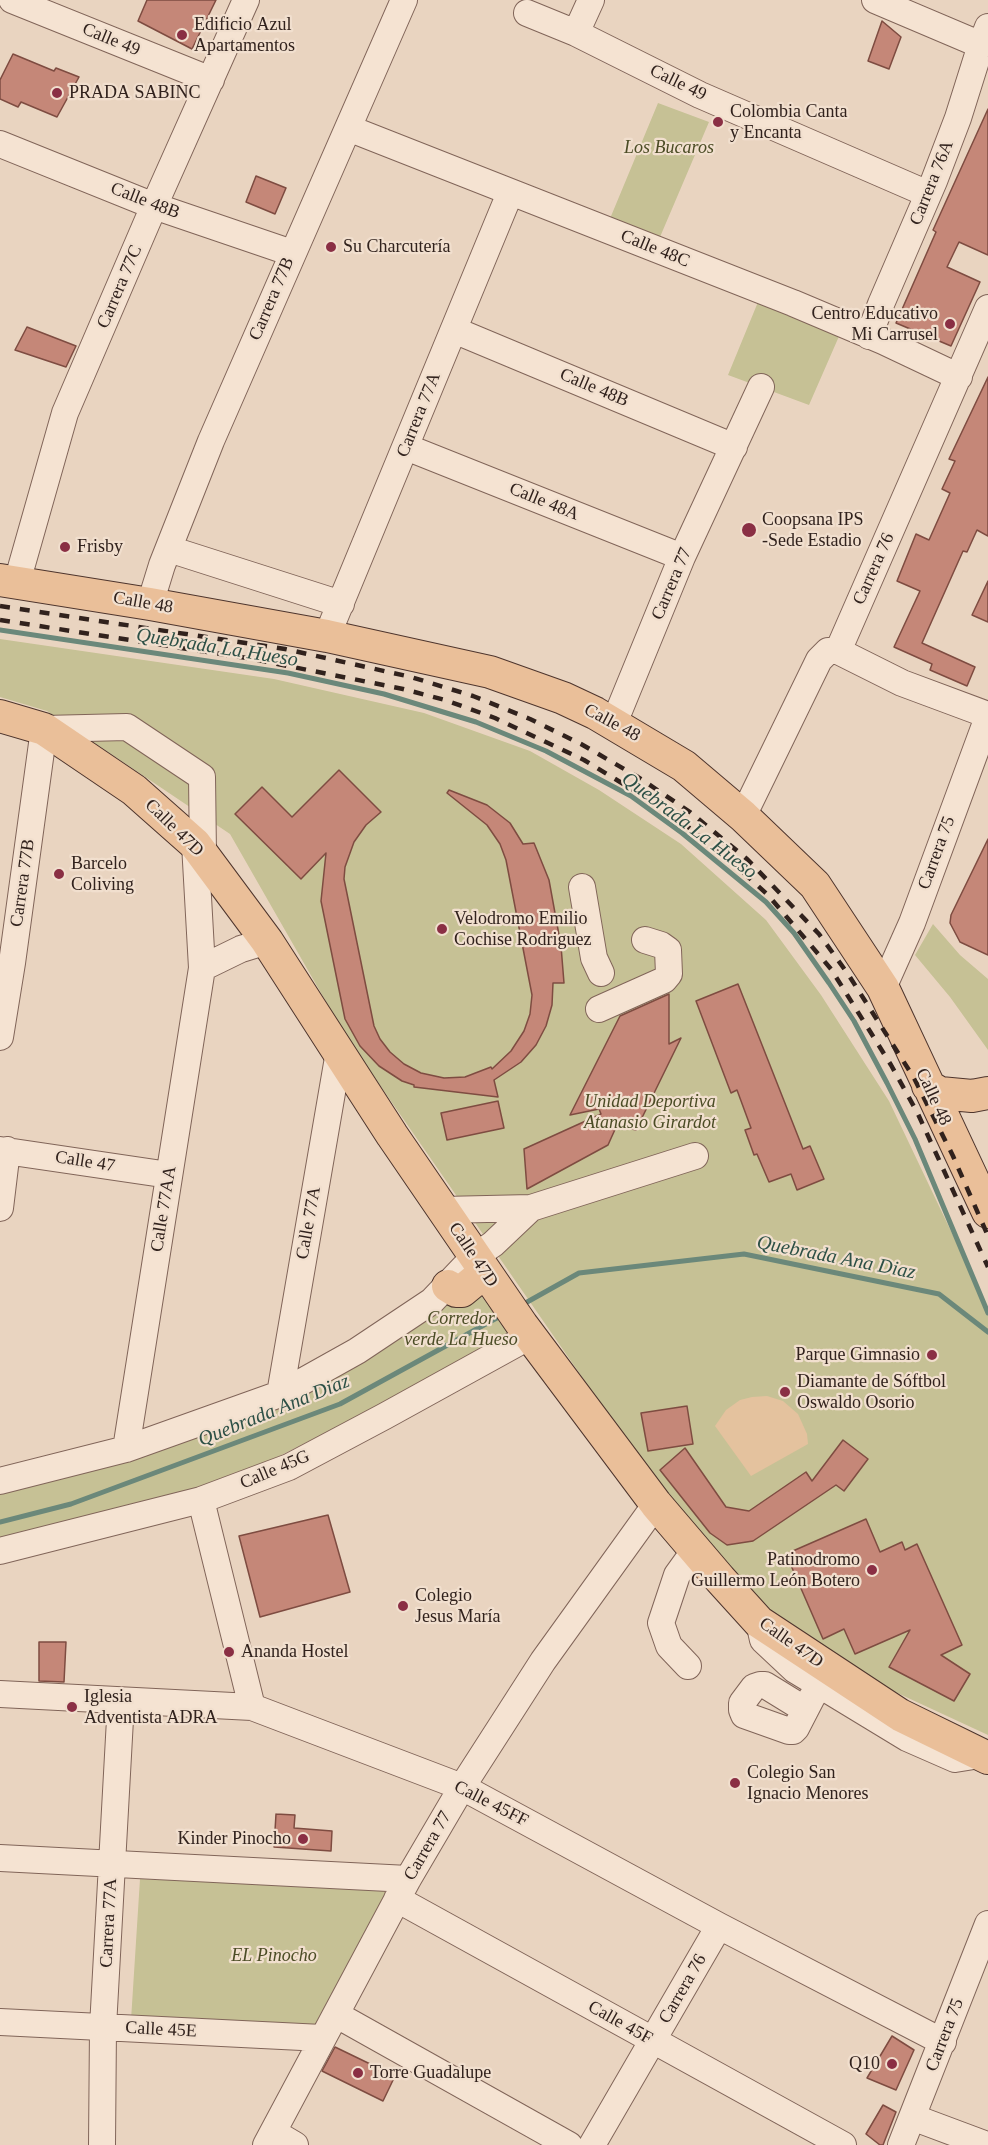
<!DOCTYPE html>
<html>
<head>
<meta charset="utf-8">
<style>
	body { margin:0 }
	canvas { display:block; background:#e9d4c0 }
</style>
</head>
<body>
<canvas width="988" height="2145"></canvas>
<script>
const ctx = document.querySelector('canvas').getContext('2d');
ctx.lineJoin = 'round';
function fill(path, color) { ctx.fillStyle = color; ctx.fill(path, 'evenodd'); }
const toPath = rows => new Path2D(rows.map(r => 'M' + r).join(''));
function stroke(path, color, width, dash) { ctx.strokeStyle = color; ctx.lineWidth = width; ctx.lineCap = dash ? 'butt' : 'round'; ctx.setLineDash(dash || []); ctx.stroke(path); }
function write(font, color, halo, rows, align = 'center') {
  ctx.font = font + ' Georgia,serif'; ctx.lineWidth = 4.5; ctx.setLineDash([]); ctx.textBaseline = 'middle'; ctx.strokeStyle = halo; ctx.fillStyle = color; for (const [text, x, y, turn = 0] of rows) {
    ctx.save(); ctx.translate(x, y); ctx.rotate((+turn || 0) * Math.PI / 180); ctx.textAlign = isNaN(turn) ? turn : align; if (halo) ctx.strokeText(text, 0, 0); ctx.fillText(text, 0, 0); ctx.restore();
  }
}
const green = toPath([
	[658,103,709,122,660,237,609,221],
	[758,302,840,334,809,405,728,375],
	[0,639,274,679,424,713,530,751,599,790,681,844,766,920,821,995,889,1101,988,1309,988,1735,865,1678,731,1584,618,1429,377,1081,333,1014,230,834,47,711,0,697],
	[933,924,960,955,988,979,988,1050,950,997,915,955],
	[473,1285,513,1338,224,1484,0,1542,0,1488,127,1455],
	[140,1879,386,1888,380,1916,318,2031,131,2020]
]);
const sand = toPath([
	[767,1396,783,1401,798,1414,807,1434,808,1444,751,1476,715,1426,726,1410,740,1400,752,1397]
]);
const stream = toPath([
	[0,630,288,673,384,694,476,722,546,751,631,796,682,833,766,902,794,933,829,983,854,1021,887,1083,915,1139,988,1313],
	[520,1306,579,1273,744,1254,939,1294,988,1332],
	[0,1522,71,1504,340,1404,504,1314]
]);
const building = toPath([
	[147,0,216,0,192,49,138,21,147,0],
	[882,21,901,37,889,69,868,61,882,21],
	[13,54,54,71,56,68,79,77,57,117,21,102,18,107,0,99,0,80,13,54],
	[988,109,988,255,959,242,947,267,980,282,951,346,896,323,936,232,933,230,988,109],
	[256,176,286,188,275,214,246,202,256,176],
	[27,327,76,346,66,367,15,350,27,327],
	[988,377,988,536,977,530,967,552,963,551,922,643,975,667,967,686,930,670,932,664,894,647,920,591,897,581,916,534,929,540,950,493,942,489,955,461,949,459,988,377],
	[988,581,988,622,972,615,988,581],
	[339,770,381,812,366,825,354,842,345,867,344,879,374,1026,380,1039,390,1052,404,1064,421,1073,444,1078,465,1077,491,1067,492,1069,511,1051,524,1031,530,1014,532,995,506,860,500,844,487,825,447,793,449,790,487,805,510,823,523,844,534,843,549,880,561,946,564,983,553,983,552,1005,546,1026,536,1045,521,1062,494,1080,498,1097,414,1087,414,1085,402,1081,379,1066,360,1046,345,1019,321,901,326,853,301,879,235,814,262,787,292,817,339,770],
	[988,839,988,955,960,942,950,923,951,915,988,839],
	[738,984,803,1149,810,1146,824,1179,797,1190,791,1174,769,1182,757,1154,754,1155,745,1130,751,1128,737,1090,731,1093,696,1001,738,984],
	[669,994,669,1044,681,1038,636,1130,617,1125,608,1145,527,1189,524,1149,601,1114,599,1109,570,1115,620,1016,669,994],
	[498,1101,504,1128,447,1140,441,1113,498,1101],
	[687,1406,693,1444,648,1451,641,1413,687,1406],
	[843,1440,868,1459,844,1491,836,1485,753,1541,727,1545,710,1533,660,1470,685,1448,726,1507,749,1511,806,1472,812,1481,843,1440],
	[328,1515,350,1592,260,1617,239,1536,328,1515],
	[866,1519,880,1552,902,1542,905,1550,917,1544,962,1645,941,1655,970,1674,954,1701,889,1667,910,1630,855,1654,844,1629,823,1639,786,1554,866,1519],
	[39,1642,66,1642,64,1682,39,1681,39,1642],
	[276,1814,295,1815,294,1828,332,1831,331,1851,274,1847,276,1814],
	[892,2036,914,2050,896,2090,867,2078,892,2036],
	[335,2047,395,2076,383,2101,322,2071,335,2047],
	[883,2105,896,2112,883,2145,880,2145,866,2134,883,2105]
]);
const minor = toPath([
	[12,0,211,80],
	[875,0,981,45],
	[527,13,576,33,700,95,928,194],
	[576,33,591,0],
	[348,128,793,303,883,341,959,377],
	[0,144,154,206,292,253],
	[454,330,734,447],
	[869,336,881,304,934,181,958,118,981,45,988,27],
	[406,447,682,557],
	[169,549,341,604],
	[17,582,65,413,154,206,246,0],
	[150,604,162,565,211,441,404,0],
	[327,636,510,193],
	[838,651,902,683,988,715],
	[614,723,682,557,761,387],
	[743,816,819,660,828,651,838,651,988,308],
	[582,887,594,958,601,973],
	[202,968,241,949,267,941],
	[883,988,912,923,988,717],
	[599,1009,664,980,669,974,668,950,661,945,645,940],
	[0,1037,12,963,44,729,127,727,202,777,203,854],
	[0,1150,169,1175],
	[0,1208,7,1150],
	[443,1210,531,1208,695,1156],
	[280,1394,339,1052],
	[126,1449,202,968,195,844],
	[0,1481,126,1449,280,1394,357,1351,432,1301,474,1257,493,1244,531,1208],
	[201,1500,252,1707],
	[0,1551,201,1500,289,1467,385,1416,530,1336],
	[759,1622,763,1640,795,1670,907,1738,955,1759,980,1755],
	[688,1666,669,1646,661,1623,677,1575,695,1550],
	[0,1694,252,1707,462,1787,719,1926,943,2042],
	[804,1709,765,1685,760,1685,754,1687,742,1703,742,1710,744,1715,789,1731,793,1731,796,1728,812,1697,832,1672],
	[0,1858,408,1879],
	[397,1899,843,2145],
	[337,2015,569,2145],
	[0,2022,322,2038],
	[912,2117,987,2145],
	[273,2132,295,2145],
	[102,2145,103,2027,121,1701],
	[266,2145,408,1879,462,1787,543,1661,656,1504],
	[592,2145,719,1926],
	[901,2145,988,1924]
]);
const major = toPath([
	[0,580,150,604,327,636,490,672,563,698,595,713,684,766,743,816,815,885,883,988,988,1212],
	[0,716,44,729,134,790,195,844,267,941,392,1135,522,1325,656,1504,720,1579,759,1622,900,1715,988,1758],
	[928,1086,940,1093,972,1096,988,1093],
	[448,1286,456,1291,462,1291,485,1272]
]);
const rail = toPath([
	[0,606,285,649,411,677,473,696,530,719,581,744,638,777,690,812,747,859,819,934,848,974,914,1078,953,1156,988,1236],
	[0,620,253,659,403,689,445,700,495,718,584,760,671,813,734,864,768,895,831,969,891,1065,918,1114,988,1267]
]);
const markers = [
	[182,35,6,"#8a2f44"],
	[57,93,6,"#8a2f44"],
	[718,122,6,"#8a2f44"],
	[331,247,6,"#8a2f44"],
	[950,324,6,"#8a2f44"],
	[749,530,8,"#8a2f44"],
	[65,547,6,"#8a2f44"],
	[59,874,6,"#8a2f44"],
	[442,929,6,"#8a2f44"],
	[932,1355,6,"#8a2f44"],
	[785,1392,6,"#8a2f44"],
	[872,1570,6,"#8a2f44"],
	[403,1606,6,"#8a2f44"],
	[229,1652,6,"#8a2f44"],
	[72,1707,6,"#8a2f44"],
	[735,1783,6,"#8a2f44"],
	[303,1839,6,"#8a2f44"],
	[892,2064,6,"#8a2f44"],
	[358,2073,6,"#8a2f44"]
];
const poiNames = [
	["Edificio Azul",194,25],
	["Apartamentos",194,46],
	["PRADA SABINC",69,93],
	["Colombia Canta",730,112],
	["y Encanta",730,133],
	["Su Charcutería",343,247],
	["Centro Educativo",938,314,"right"],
	["Mi Carrusel",938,335,"right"],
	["Coopsana IPS",762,520],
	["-Sede Estadio",762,541],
	["Frisby",77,547],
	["Barcelo",71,864],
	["Coliving",71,885],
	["Velodromo Emilio",454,919],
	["Cochise Rodriguez",454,940],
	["Parque Gimnasio",920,1355,"right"],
	["Diamante de Sóftbol",797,1382],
	["Oswaldo Osorio",797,1403],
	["Patinodromo",860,1560,"right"],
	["Guillermo León Botero",860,1581,"right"],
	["Colegio",415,1596],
	["Jesus María",415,1617],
	["Ananda Hostel",241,1652],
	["Iglesia",84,1697],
	["Adventista ADRA",84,1718],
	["Colegio San",747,1773],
	["Ignacio Menores",747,1794],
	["Kinder Pinocho",291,1839,"right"],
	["Q10",880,2064,"right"],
	["Torre Guadalupe",370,2073]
];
const streetNames = [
	["Calle 49",111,40,22],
	["Calle 49",678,83,26],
	["Carrera 76A",932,183,-68],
	["Calle 48B",145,201,21],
	["Calle 48C",655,249,22],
	["Carrera 77C",120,287,-67],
	["Carrera 77B",272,299,-67],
	["Calle 48B",594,388,23],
	["Carrera 77A",419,415,-68],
	["Calle 48A",544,502,22],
	["Carrera 76",874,569,-66],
	["Carrera 77",672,584,-67],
	["Calle 48",143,603,10],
	["Calle 48",612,723,28],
	["Calle 47D",174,828,44],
	["Carrera 75",937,853,-70],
	["Carrera 77B",23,883,-82],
	["Calle 48",933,1097,65],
	["Calle 47",85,1162,9],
	["Calle 77AA",164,1209,-81],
	["Calle 77A",309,1223,-80],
	["Calle 47D",473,1255,56],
	["Calle 45G",275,1470,-23],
	["Calle 47D",791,1643,35],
	["Calle 45FF",491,1804,27],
	["Carrera 77",428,1846,-60],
	["Carrera 77A",109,1923,-87],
	["Carrera 76",683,1989,-60],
	["Calle 45F",620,2023,29],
	["Calle 45E",161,2030,3],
	["Carrera 75",945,2035,-69]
];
const parkNames = [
	["Los Bucaros",669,148],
	["Unidad Deportiva",650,1102],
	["Atanasio Girardot",650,1123],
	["Corredor",461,1319],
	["verde La Hueso",461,1340],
	["EL Pinocho",274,1956]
];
const waterNames = [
	["Quebrada La Hueso",217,648,9],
	["Quebrada La Hueso",689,826,37],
	["Quebrada Ana Diaz",836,1258,11],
	["Quebrada Ana Diaz",274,1411,-22]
];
fill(green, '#c6c195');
fill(sand, '#e4c29e');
stroke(stream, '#6b887a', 5);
fill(building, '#c58778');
stroke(building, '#7e4c41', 1.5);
stroke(minor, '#816559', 28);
stroke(major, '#4e352d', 34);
stroke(minor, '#f5e3d2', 26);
stroke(major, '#eabf99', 32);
stroke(rail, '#31221d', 4.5, [10, 10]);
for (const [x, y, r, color] of markers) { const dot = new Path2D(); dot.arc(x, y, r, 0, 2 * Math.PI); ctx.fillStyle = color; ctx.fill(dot); stroke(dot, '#f1dfce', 2); }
write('18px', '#31221d', '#f1dfce', poiNames, 'left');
write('18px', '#31221d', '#f1dfce', streetNames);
write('italic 18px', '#4b4c25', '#f1dfce', parkNames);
write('italic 20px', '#2d5046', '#f1dfce', waterNames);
</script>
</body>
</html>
